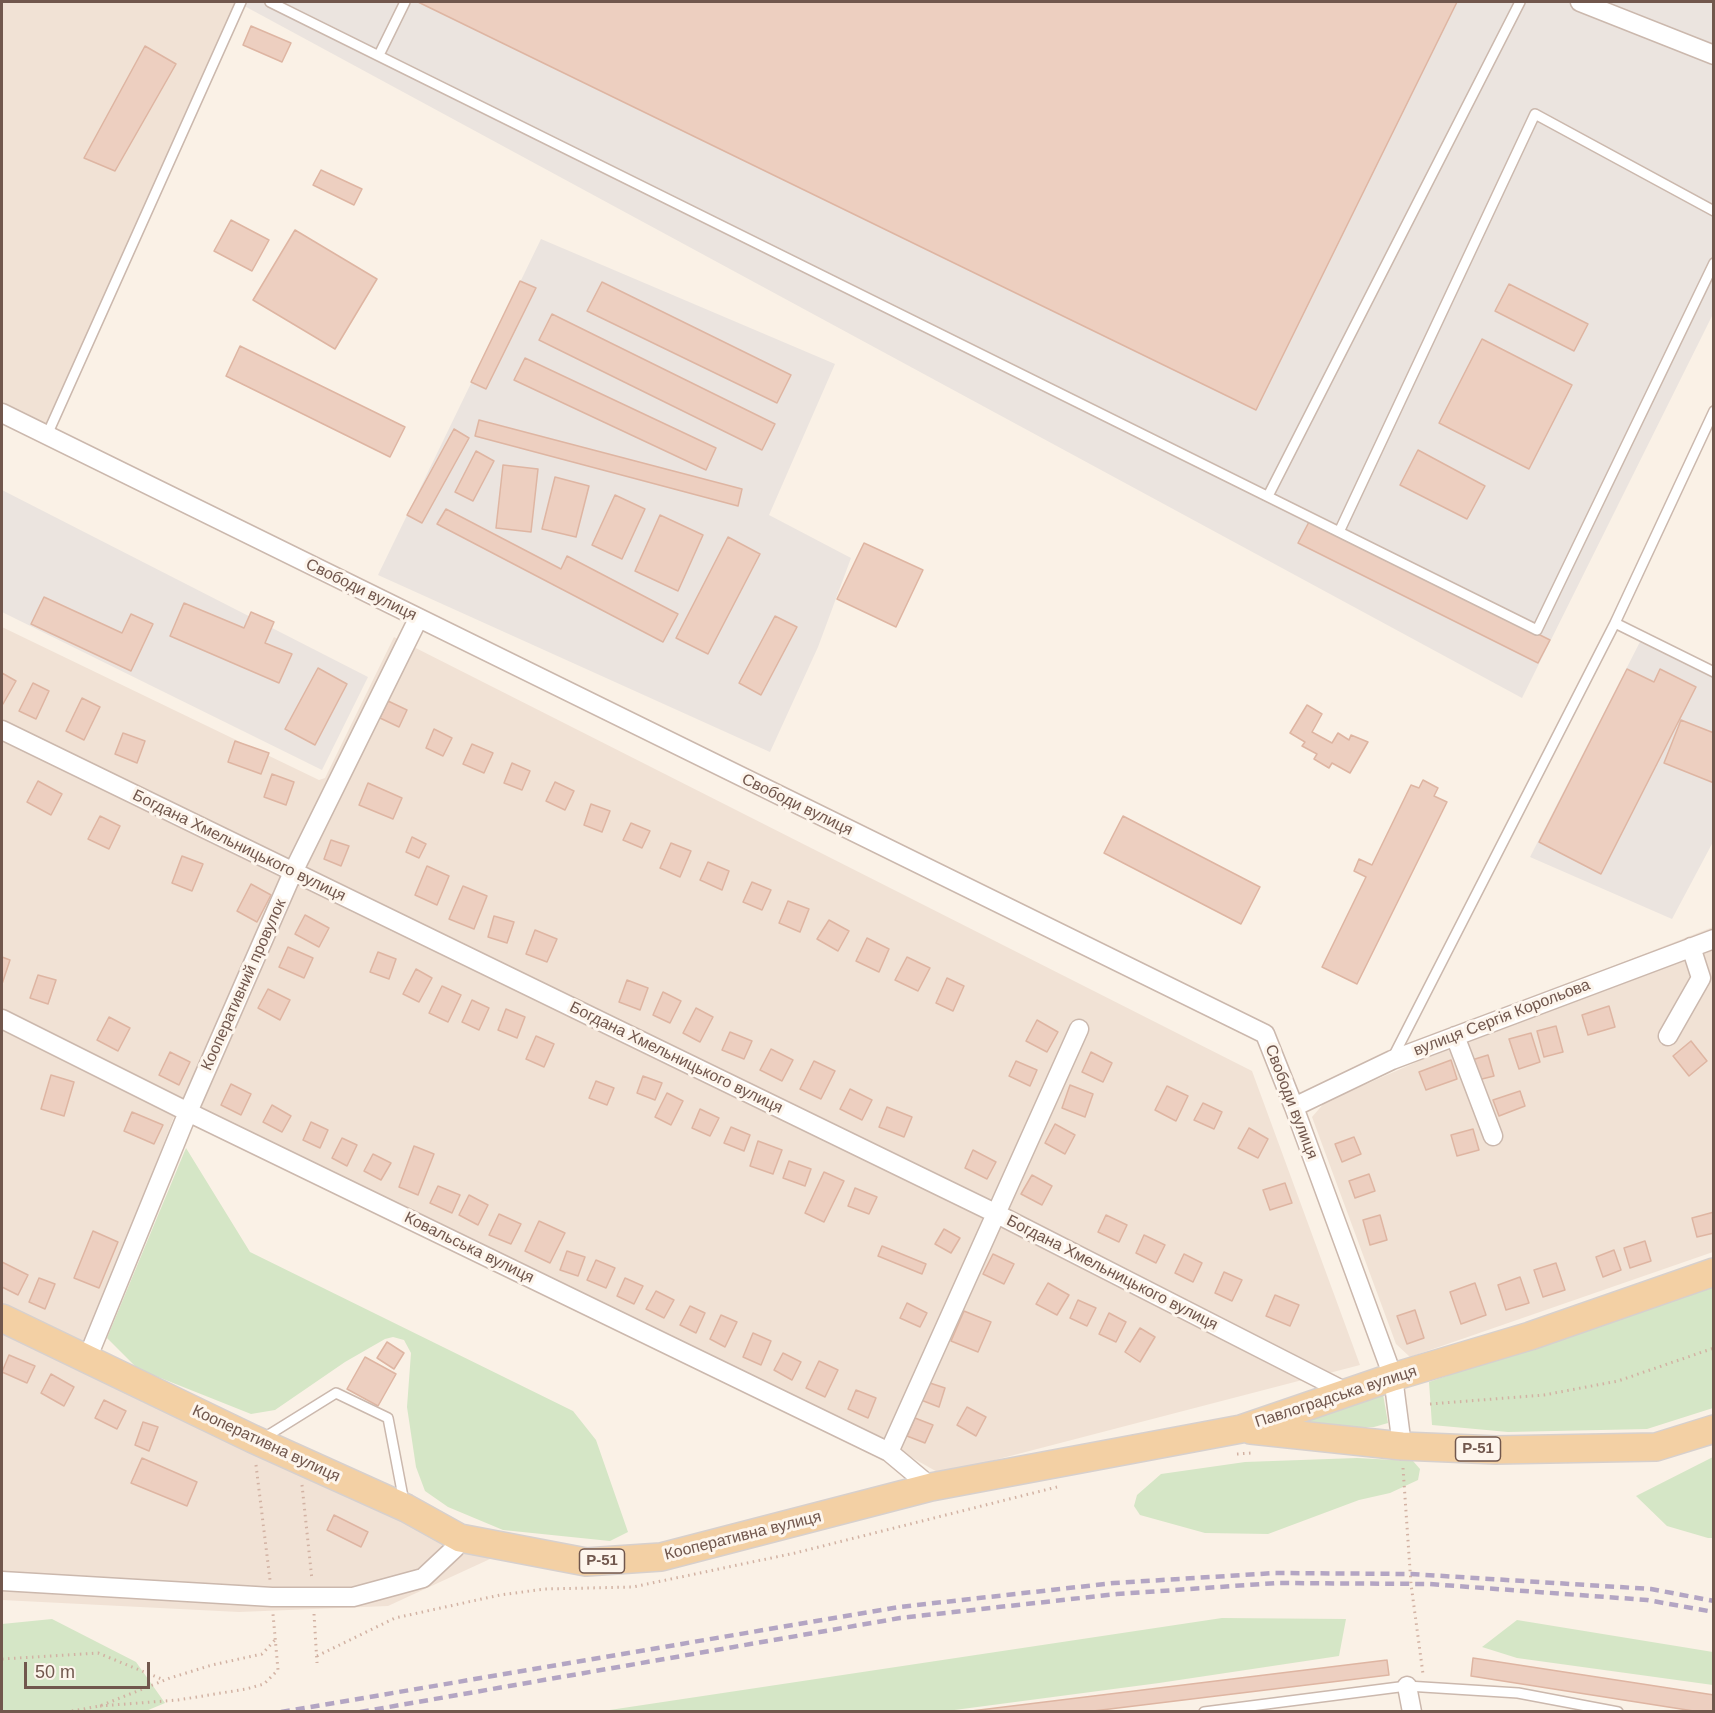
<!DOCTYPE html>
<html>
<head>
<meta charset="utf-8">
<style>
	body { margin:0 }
	#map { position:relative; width:1715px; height:1713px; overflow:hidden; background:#faf1e6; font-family:Arial,sans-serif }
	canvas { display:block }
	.frame { position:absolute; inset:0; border:3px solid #71574d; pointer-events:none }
	.scale { position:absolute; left:24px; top:1662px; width:126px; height:27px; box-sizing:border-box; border:3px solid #71574d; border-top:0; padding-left:8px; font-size:18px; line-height:21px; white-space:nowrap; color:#71574d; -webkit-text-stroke:4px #fdf5ec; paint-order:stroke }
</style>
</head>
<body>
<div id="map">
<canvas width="1715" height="1713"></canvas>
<div class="frame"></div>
<div class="scale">50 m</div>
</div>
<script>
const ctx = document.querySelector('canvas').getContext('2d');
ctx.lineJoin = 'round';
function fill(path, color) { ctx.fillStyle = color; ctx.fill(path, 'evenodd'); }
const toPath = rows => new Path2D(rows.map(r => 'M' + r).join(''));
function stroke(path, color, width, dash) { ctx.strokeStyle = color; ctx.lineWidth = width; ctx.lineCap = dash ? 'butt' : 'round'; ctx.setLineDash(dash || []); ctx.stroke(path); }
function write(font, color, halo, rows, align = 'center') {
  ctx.font = font + ' Arial,sans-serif'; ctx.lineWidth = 6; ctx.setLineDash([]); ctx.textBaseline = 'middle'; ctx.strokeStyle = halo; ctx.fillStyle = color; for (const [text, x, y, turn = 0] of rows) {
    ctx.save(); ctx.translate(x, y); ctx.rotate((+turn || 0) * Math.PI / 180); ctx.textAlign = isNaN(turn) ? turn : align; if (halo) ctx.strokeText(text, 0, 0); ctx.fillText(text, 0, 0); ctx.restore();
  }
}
const residential = toPath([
	[2,2,237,2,47,435,2,413],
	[2,627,319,780,325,778,394,637,1252,1071,1360,1365,941,1474,877,1438,180,1101,85,1349,2,1309],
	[1713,927,1713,1252,1410,1357,1396,1344,1312,1117,1325,1102,1435,1054,1462,1025],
	[2,1328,490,1559,388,1606,239,1612,2,1600]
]);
const industrial = toPath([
	[237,2,1713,2,1713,314,1522,698],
	[541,239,835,364,769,515,851,558,818,647,770,752,378,575],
	[2,490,368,677,322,770,2,612],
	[1643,636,1713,672,1713,842,1672,919,1530,857]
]);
const green = toPath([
	[186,1148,250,1252,573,1411,596,1440,628,1532,610,1541,503,1530,448,1507,425,1491,416,1467,407,1407,411,1353,404,1340,393,1337,385,1339,345,1362,275,1410,251,1414,138,1369,107,1338],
	[1713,1285,1713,1408,1647,1429,1508,1432,1432,1425,1429,1382],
	[1383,1394,1388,1423,1374,1427,1299,1427,1299,1419],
	[1713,1457,1713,1538,1708,1538,1667,1526,1636,1496],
	[1357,1458,1413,1461,1420,1469,1418,1480,1390,1493,1359,1500,1268,1534,1205,1533,1140,1515,1134,1506,1137,1495,1161,1474,1245,1462],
	[1222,1618,1346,1619,1339,1656,1159,1683,947,1711,603,1711],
	[52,1619,136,1662,165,1703,146,1711,2,1711,2,1624],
	[1517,1620,1713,1652,1713,1685,1517,1658,1482,1647]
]);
const building = toPath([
	[418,2,1457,2,1256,410,418,2],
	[251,26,291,43,282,62,243,45,251,26],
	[145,46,176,64,115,171,84,158,145,46],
	[321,170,362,189,354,205,313,185,321,170],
	[231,220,269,240,252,271,214,251,231,220],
	[295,230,377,279,335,349,253,300,295,230],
	[520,281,536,288,486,389,471,382,520,281],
	[602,282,791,375,777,403,587,311,602,282],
	[1509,284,1588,324,1574,351,1495,311,1509,284],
	[552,314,775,424,762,450,539,340,552,314],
	[1482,339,1572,385,1529,469,1439,423,1482,339],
	[240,346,405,427,390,457,226,376,240,346],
	[525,358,716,448,706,470,514,380,525,358],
	[479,420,742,489,738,506,475,436,479,420],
	[454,429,469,438,422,523,407,515,454,429],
	[1418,450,1485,486,1467,519,1400,485,1418,450],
	[476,451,494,461,473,501,455,492,476,451],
	[503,465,538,469,531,532,496,528,503,465],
	[555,477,589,486,576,537,542,529,555,477],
	[615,495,645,509,622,559,592,545,615,495],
	[446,509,561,569,567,556,678,614,663,642,437,524,446,509],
	[660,515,703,535,678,591,635,571,660,515],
	[1310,520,1550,640,1538,663,1298,543,1310,520],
	[728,537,760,554,708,654,676,638,728,537],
	[864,543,923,570,896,627,837,599,864,543],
	[44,597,122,633,131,614,153,624,131,671,31,624,44,597],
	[184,603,244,628,251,612,274,622,265,643,292,654,279,683,170,636,184,603],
	[775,616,797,627,761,695,739,683,775,616],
	[318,668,347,684,315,745,285,729,318,668],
	[1627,669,1654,682,1660,669,1696,687,1601,874,1539,842,1627,669],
	[2,673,16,681,3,704,2,703,2,673],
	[33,683,49,691,36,719,19,711,33,683],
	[82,698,100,707,84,740,66,731,82,698],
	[388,701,407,710,399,727,380,718,388,701],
	[1307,705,1322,714,1312,732,1332,743,1338,733,1349,740,1351,735,1368,742,1350,773,1332,763,1329,768,1314,759,1317,754,1302,746,1305,742,1290,733,1307,705],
	[1681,720,1714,733,1714,783,1664,763,1681,720],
	[434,729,452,738,443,756,426,748,434,729],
	[123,733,145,741,137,763,115,754,123,733],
	[235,741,269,753,261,774,228,762,235,741],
	[472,744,493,753,484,773,463,764,472,744],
	[512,763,530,771,522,790,504,783,512,763],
	[272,774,294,782,286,805,264,797,272,774],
	[1423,780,1438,788,1434,796,1447,802,1357,984,1322,967,1366,877,1354,871,1359,859,1372,865,1411,785,1419,788,1423,780],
	[38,781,62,794,51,815,27,802,38,781],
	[555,782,574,791,565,810,546,801,555,782],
	[368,783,402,798,393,819,359,805,368,783],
	[591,804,610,811,602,832,584,825,591,804],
	[100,816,120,826,109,849,88,839,100,816],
	[1123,816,1260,887,1241,924,1104,853,1123,816],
	[631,823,650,831,642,848,623,840,631,823],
	[412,837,426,844,419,858,406,852,412,837],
	[331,840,349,846,341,866,324,859,331,840],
	[671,843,691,851,680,877,660,868,671,843],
	[182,856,203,864,192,891,172,883,182,856],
	[708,862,729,871,722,890,700,880,708,862],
	[427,866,449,876,437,905,415,895,427,866],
	[752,882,771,890,762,910,743,902,752,882],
	[251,884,271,895,257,922,237,911,251,884],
	[463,886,487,896,474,929,449,919,463,886],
	[788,901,809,909,800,932,779,923,788,901],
	[305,915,329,928,319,947,295,934,305,915],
	[494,916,514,922,507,943,488,937,494,916],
	[829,920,849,931,838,951,817,939,829,920],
	[535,930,557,939,547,962,526,954,535,930],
	[867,938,889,949,879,972,856,961,867,938],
	[288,947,313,958,304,978,279,967,288,947],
	[378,952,396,959,389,979,370,972,378,952],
	[2,957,10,960,2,984,2,957],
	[907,957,930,968,918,991,895,980,907,957],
	[416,969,432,978,419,1002,403,994,416,969],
	[38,975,56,980,48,1004,30,998,38,975],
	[947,978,964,986,953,1011,936,1003,947,978],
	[627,980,648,988,640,1010,619,1002,627,980],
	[442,986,461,995,448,1022,429,1013,442,986],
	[268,989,290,1000,280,1020,258,1008,268,989],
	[663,992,681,1001,670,1023,653,1015,663,992],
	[472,1000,489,1008,479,1030,462,1022,472,1000],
	[1609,1006,1615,1027,1588,1035,1582,1015,1609,1006],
	[696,1008,713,1017,700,1042,683,1033,696,1008],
	[506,1009,525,1017,517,1038,498,1030,506,1009],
	[109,1017,130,1028,118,1051,97,1040,109,1017],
	[1037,1020,1058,1032,1047,1052,1026,1041,1037,1020],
	[1556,1026,1563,1052,1544,1057,1537,1031,1556,1026],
	[730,1032,752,1041,744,1059,722,1050,730,1032],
	[1531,1033,1540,1062,1519,1069,1509,1039,1531,1033],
	[536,1036,554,1044,544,1067,526,1059,536,1036],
	[1691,1041,1707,1061,1689,1076,1673,1056,1691,1041],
	[771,1049,793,1060,782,1081,760,1070,771,1049],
	[170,1052,190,1062,179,1085,159,1075,170,1052],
	[1091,1052,1112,1063,1103,1082,1082,1072,1091,1052],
	[1488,1055,1494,1076,1478,1080,1472,1060,1488,1055],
	[1451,1060,1457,1079,1426,1090,1419,1072,1451,1060],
	[814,1061,835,1071,821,1099,800,1089,814,1061],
	[1016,1061,1037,1070,1030,1086,1009,1076,1016,1061],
	[51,1075,74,1082,64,1116,41,1109,51,1075],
	[643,1076,662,1083,655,1100,637,1093,643,1076],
	[596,1081,614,1088,607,1105,589,1098,596,1081],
	[231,1084,251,1094,241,1115,221,1105,231,1084],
	[1070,1085,1093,1094,1085,1117,1062,1108,1070,1085],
	[1167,1086,1188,1096,1176,1121,1155,1110,1167,1086],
	[850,1089,872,1100,862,1120,840,1109,850,1089],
	[1520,1091,1525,1106,1499,1116,1493,1100,1520,1091],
	[667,1093,683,1101,671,1125,655,1117,667,1093],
	[1203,1103,1222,1112,1214,1129,1194,1120,1203,1103],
	[272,1105,291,1116,282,1132,263,1122,272,1105],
	[887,1107,912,1117,904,1137,879,1127,887,1107],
	[700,1109,719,1118,710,1136,692,1128,700,1109],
	[132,1112,163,1125,154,1144,124,1131,132,1112],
	[311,1122,328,1130,320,1148,303,1140,311,1122],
	[1055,1124,1075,1135,1065,1154,1045,1143,1055,1124],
	[731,1127,750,1135,744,1151,724,1143,731,1127],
	[1249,1128,1268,1139,1258,1158,1238,1148,1249,1128],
	[1473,1129,1479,1150,1457,1156,1451,1135,1473,1129],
	[1354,1137,1361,1154,1342,1162,1335,1144,1354,1137],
	[342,1138,357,1145,347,1166,332,1158,342,1138],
	[758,1141,782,1150,773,1174,750,1166,758,1141],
	[414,1146,434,1154,418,1195,399,1187,414,1146],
	[973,1150,996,1162,987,1179,965,1168,973,1150],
	[373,1154,391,1163,381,1180,364,1171,373,1154],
	[789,1161,811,1169,805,1186,783,1178,789,1161],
	[824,1172,844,1181,824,1222,805,1213,824,1172],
	[1369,1174,1375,1191,1355,1198,1349,1181,1369,1174],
	[1032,1175,1052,1186,1042,1205,1021,1194,1032,1175],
	[1285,1183,1292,1203,1270,1210,1263,1190,1285,1183],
	[438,1186,460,1195,452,1213,430,1203,438,1186],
	[855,1188,877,1197,869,1214,848,1206,855,1188],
	[469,1195,488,1205,478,1225,459,1215,469,1195],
	[1714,1212,1714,1233,1697,1237,1692,1218,1714,1212],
	[499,1214,521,1224,511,1244,489,1235,499,1214],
	[1106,1215,1127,1225,1119,1242,1098,1232,1106,1215],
	[1380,1215,1387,1240,1370,1245,1363,1220,1380,1215],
	[539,1221,565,1233,550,1263,525,1251,539,1221],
	[944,1229,960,1238,951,1253,935,1244,944,1229],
	[93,1231,118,1242,99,1288,74,1278,93,1231],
	[1144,1235,1165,1245,1156,1263,1136,1253,1144,1235],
	[1645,1241,1651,1261,1630,1268,1624,1248,1645,1241],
	[882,1246,926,1264,922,1274,878,1256,882,1246],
	[1614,1250,1621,1270,1603,1277,1596,1257,1614,1250],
	[567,1251,585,1257,578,1276,560,1270,567,1251],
	[993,1254,1014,1264,1004,1284,983,1274,993,1254],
	[1184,1254,1202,1263,1193,1282,1175,1273,1184,1254],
	[596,1260,615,1268,606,1288,587,1280,596,1260],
	[2,1262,28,1275,18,1295,2,1287,2,1262],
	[1556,1263,1565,1290,1543,1297,1534,1270,1556,1263],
	[1224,1272,1242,1280,1232,1301,1215,1293,1224,1272],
	[1520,1277,1529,1303,1506,1310,1498,1285,1520,1277],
	[39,1278,55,1284,45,1309,29,1302,39,1278],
	[625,1278,643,1286,634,1304,617,1296,625,1278],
	[1048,1283,1069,1295,1057,1315,1036,1304,1048,1283],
	[1475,1283,1486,1315,1461,1324,1450,1292,1475,1283],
	[656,1291,674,1300,664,1318,646,1309,656,1291],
	[1275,1295,1299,1305,1290,1326,1266,1316,1275,1295],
	[1078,1300,1096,1308,1087,1326,1070,1318,1078,1300],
	[907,1303,927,1313,920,1327,900,1318,907,1303],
	[690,1306,705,1313,696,1333,680,1325,690,1306],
	[1415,1310,1424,1338,1407,1344,1397,1316,1415,1310],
	[964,1311,991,1322,978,1352,951,1341,964,1311],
	[1109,1313,1126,1322,1116,1342,1099,1334,1109,1313],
	[721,1315,737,1322,725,1347,710,1339,721,1315],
	[1140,1328,1155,1337,1140,1362,1125,1352,1140,1328],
	[753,1333,771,1341,761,1365,743,1357,753,1333],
	[387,1342,404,1353,394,1369,377,1358,387,1342],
	[783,1353,801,1362,792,1380,774,1370,783,1353],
	[9,1355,35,1366,27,1383,2,1372,9,1355],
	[365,1357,396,1374,378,1406,347,1389,365,1357],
	[819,1361,838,1370,825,1397,806,1388,819,1361],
	[51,1374,74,1387,64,1406,41,1393,51,1374],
	[927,1382,945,1388,939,1407,921,1400,927,1382],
	[856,1390,876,1398,868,1418,848,1409,856,1390],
	[104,1400,126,1411,117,1429,95,1418,104,1400],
	[967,1407,986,1417,976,1436,957,1425,967,1407],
	[915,1418,933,1425,925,1443,907,1436,915,1418],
	[143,1422,158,1427,149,1451,135,1445,143,1422],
	[142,1458,197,1482,187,1506,131,1483,142,1458],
	[334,1515,368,1532,361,1547,327,1530,334,1515],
	[1473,1658,1714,1695,1714,1712,1700,1712,1471,1676,1473,1658],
	[1387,1660,1389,1675,1085,1712,963,1712,1387,1660]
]);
const path = toPath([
	[1430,1404,1544,1395,1618,1381,1714,1348],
	[1237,1454,1251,1453],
	[256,1465,270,1580],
	[1403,1468,1411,1584,1423,1674],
	[302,1485,312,1580],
	[314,1614,317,1663],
	[317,1656,395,1618,500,1595,545,1589,633,1587,795,1553,1057,1487],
	[2,1659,98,1653,164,1680],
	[100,1706,178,1700,246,1689,264,1684,278,1670,273,1614],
	[66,1712,100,1706,170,1678,212,1665,262,1654,275,1640]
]);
const service = toPath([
	[270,2,1537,630,1714,263],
	[379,55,405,2],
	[1714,411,1615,623,1714,672],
	[47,435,241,2],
	[1268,496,1520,2],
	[1339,532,1535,114,1714,211],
	[1392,1059,1615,623],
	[262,1439,336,1393,388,1418,404,1502],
	[1204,1712,1407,1686,1518,1693,1618,1712]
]);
const minor = toPath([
	[1580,2,1714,55],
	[2,413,1265,1034,1294,1107,1393,1377,1402,1446],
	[2,730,997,1214,1348,1393],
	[2,1019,188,1112,889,1452,931,1487],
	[1455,1036,1493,1136],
	[1668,1036,1701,978,1691,947],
	[1294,1107,1392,1060,1714,939],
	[87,1359,188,1112,293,872,418,619],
	[889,1452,1079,1029],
	[2,1581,272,1597,353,1597,423,1578,455,1548,460,1538],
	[1407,1686,1412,1712]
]);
const primary = toPath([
	[2,1318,253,1439,406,1508,460,1538,586,1562,661,1557,931,1487,1241,1429,1393,1377,1530,1336,1714,1272],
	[1251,1430,1402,1446,1496,1450,1656,1447,1714,1429]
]);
const rail = toPath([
	[281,1712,899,1607,1114,1583,1275,1573,1411,1574,1651,1589,1714,1601],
	[360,1712,900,1618,1117,1594,1277,1583,1429,1584,1647,1600,1714,1612]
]);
const shields = [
	[1478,1449,45],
	[602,1561,45]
];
const shieldNames = [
	["Р-51",1478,1449],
	["Р-51",602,1561]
];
const streetNames = [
	["Свободи вулиця",361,590,26],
	["Свободи вулиця",797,805,26],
	["Богдана Хмельницького вулиця",239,846,26],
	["Кооперативний провулок",244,985,-66],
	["вулиця Сергія Корольова",1502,1018,-21],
	["Богдана Хмельницького вулиця",676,1058,26],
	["Свободи вулиця",1291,1102,69],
	["Ковальська вулиця",469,1248,26],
	["Богдана Хмельницького вулиця",1112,1273,27],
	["Павлоградська вулиця",1336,1397,-18],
	["Кооперативна вулиця",266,1444,25],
	["Кооперативна вулиця",743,1536,-14]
];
fill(residential, '#f1e2d5');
fill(industrial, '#ebe4df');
fill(green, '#d5e6c6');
fill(building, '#edcfc0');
stroke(building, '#deb5a2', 1.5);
stroke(service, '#cbb8ad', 12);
stroke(minor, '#cbb8ad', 21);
stroke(primary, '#d7d0cd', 30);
stroke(path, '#d2b2a3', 3, [1.5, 4.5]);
stroke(service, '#fff', 9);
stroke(minor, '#fff', 18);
stroke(primary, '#f3d0a4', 27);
stroke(rail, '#b3a5c3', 4.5, [9, 6]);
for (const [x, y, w] of shields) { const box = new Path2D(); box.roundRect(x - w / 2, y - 12, w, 24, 4.5); ctx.fillStyle = '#fdf5ec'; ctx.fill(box); stroke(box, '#71574d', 1.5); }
write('bold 15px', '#71574d', null, shieldNames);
write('16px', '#71574d', '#fdf5ec', streetNames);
</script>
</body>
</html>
